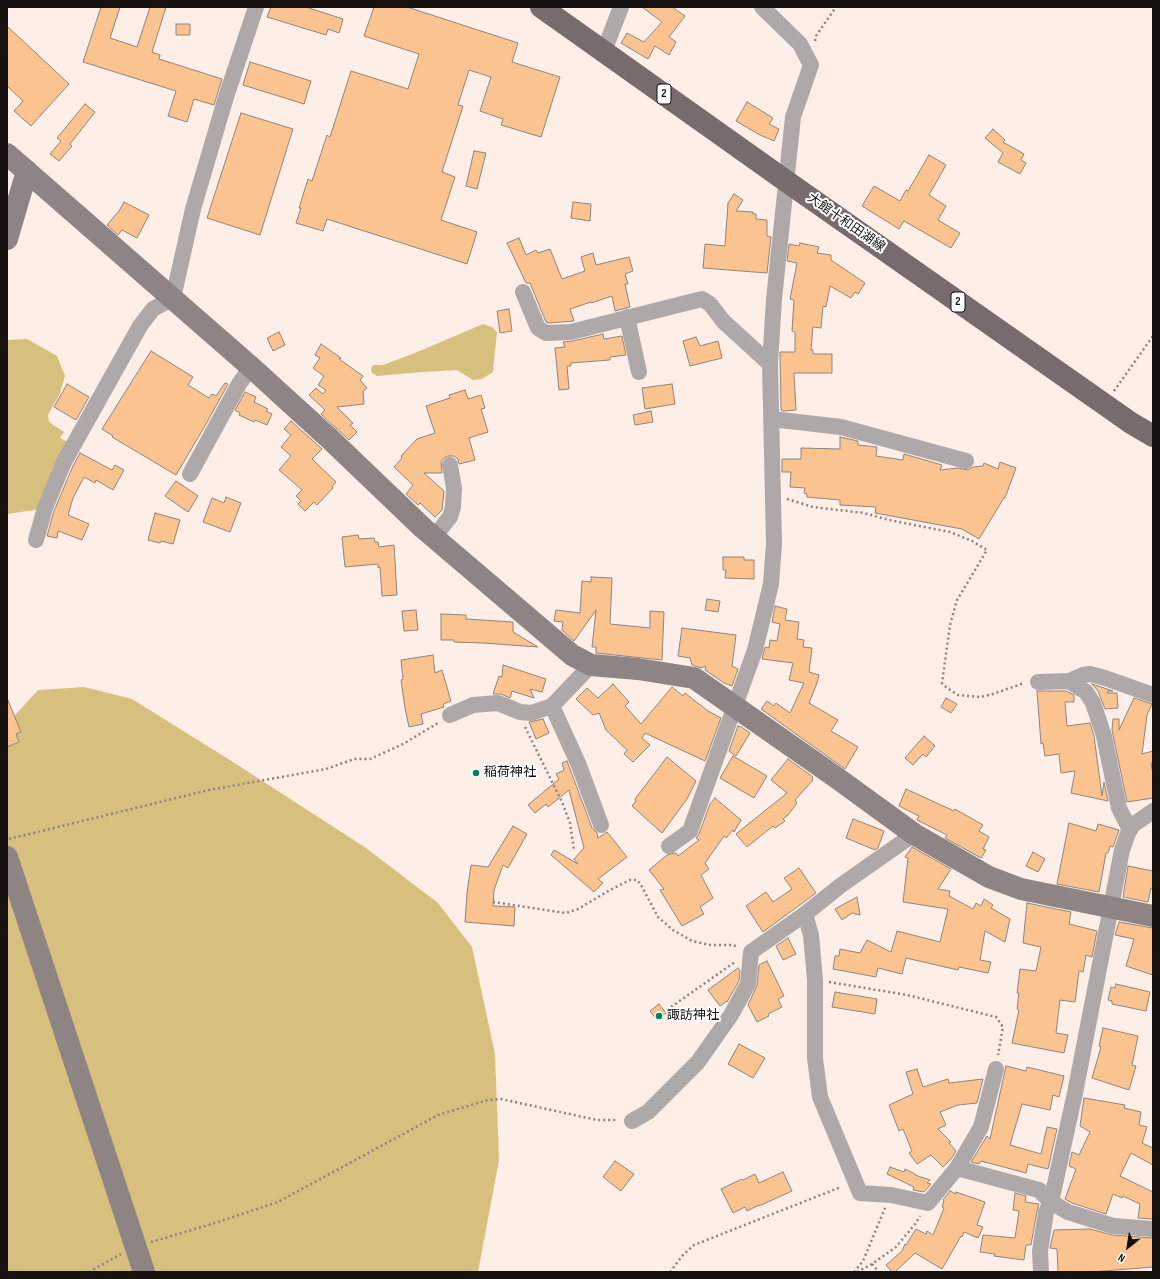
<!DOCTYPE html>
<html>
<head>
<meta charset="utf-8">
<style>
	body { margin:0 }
	#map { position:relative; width:1160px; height:1279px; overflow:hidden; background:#feeee8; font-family:"Sofia Sans Condensed",sans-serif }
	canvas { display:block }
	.frame { position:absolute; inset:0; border:8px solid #16110f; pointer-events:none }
	.north { position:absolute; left:1108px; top:1227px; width:40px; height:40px; -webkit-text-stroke:3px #fff; paint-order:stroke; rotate:210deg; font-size:11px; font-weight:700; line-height:16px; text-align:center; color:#16110f }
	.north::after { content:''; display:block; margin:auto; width:14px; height:18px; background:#16110f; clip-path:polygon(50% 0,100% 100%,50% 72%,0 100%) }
</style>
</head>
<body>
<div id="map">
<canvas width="1160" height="1279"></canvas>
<div class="frame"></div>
<div class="north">N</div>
</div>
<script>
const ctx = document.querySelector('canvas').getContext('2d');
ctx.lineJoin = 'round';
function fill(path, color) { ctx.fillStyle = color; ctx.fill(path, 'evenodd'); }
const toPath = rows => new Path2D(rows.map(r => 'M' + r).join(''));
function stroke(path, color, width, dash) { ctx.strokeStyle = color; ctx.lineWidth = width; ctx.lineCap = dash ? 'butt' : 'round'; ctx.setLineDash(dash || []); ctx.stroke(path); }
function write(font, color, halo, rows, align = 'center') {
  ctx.font = font + ' "Sofia Sans Condensed","Noto Sans JP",sans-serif'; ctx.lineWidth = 4; ctx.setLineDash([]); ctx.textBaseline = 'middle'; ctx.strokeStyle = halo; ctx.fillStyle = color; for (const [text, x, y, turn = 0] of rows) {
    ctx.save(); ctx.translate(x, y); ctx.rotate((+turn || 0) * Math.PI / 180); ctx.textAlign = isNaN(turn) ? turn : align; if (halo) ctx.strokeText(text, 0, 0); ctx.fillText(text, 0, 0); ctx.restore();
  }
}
const green = toPath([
	[483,324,492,327,497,332,493,372,482,379,473,380,457,370,423,372,377,376,372,373,371,369,373,365,383,365,415,353],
	[27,339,57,356,65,376,60,393,48,415,49,422,64,432,60,438,71,444,42,509,7,514,7,340],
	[84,687,132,699,233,762,366,848,438,903,472,947,495,1054,499,1160,478,1272,7,1272,7,724,38,690]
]);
const building = toPath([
	[101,7,120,7,110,38,137,47,150,7,166,7,152,52,160,55,159,59,222,79,214,105,194,99,187,122,168,116,176,91,83,62,101,7],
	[271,7,306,7,343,19,339,33,328,29,326,35,267,17,271,7],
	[374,7,407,7,518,43,512,62,560,77,541,137,501,125,503,119,480,111,491,77,469,70,458,105,463,106,442,172,455,177,441,220,477,232,467,264,327,219,323,231,296,223,301,208,299,208,308,179,312,181,327,135,330,137,351,71,408,89,419,54,364,36,374,7],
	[642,7,672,7,685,16,669,37,676,42,669,55,655,46,648,59,621,43,627,33,644,42,662,22,642,7],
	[176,24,190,24,190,35,176,35,176,24],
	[7,26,69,84,31,126,14,111,23,101,7,86,7,26],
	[250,62,311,81,304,104,243,85,250,62],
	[747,102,773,118,769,124,779,129,774,141,760,135,736,121,747,102],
	[85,104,95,112,70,144,72,146,59,161,50,154,61,141,57,138,85,104],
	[241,113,293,129,260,235,207,218,241,113],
	[993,129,1005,140,1003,142,1024,154,1021,160,1026,163,1020,174,998,162,1003,153,985,138,993,129],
	[474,151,486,153,477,189,466,186,474,151],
	[929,155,946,165,929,195,946,206,938,220,960,233,951,248,904,221,899,229,862,206,874,186,900,201,906,190,908,191,929,155],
	[734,194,743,200,736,211,753,212,753,214,756,214,756,219,767,220,767,236,771,237,767,273,703,268,705,244,725,246,728,203,734,194],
	[124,202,149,215,137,238,122,230,118,235,107,225,119,211,124,202],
	[573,202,591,204,590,221,571,218,573,202],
	[519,238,526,255,536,250,538,253,550,249,562,279,585,271,581,257,593,253,596,265,629,257,633,271,625,274,628,284,625,284,630,307,615,311,612,296,591,303,591,302,570,309,574,321,549,323,546,322,530,283,526,283,507,243,519,238],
	[800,243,819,247,817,253,831,255,831,260,865,283,858,294,855,292,851,298,830,286,826,307,823,306,821,328,813,327,811,350,813,350,813,354,832,354,832,373,794,373,796,410,783,411,781,410,780,352,795,352,795,332,792,331,794,300,790,299,797,263,787,261,789,244,799,246,800,243],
	[509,309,512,331,500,333,497,311,509,309],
	[279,332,285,345,273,351,267,338,279,332],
	[603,334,604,339,622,336,626,355,610,357,610,360,571,363,571,366,567,366,569,389,559,390,555,348,565,347,563,342,573,341,603,334],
	[696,337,700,346,718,341,722,358,690,366,683,341,696,337],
	[321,344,341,358,339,359,363,376,360,380,367,388,363,391,364,404,337,407,353,423,350,425,357,432,349,440,321,414,325,410,309,395,316,388,323,394,326,390,318,385,324,376,313,368,320,358,315,355,321,344],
	[151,351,193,377,188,385,209,398,212,394,216,396,225,383,228,384,206,424,176,475,112,437,113,436,102,429,151,351],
	[67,384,89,397,76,420,54,407,67,384],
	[672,384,675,404,645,409,642,388,672,384],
	[465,390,468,399,481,395,485,408,481,409,488,432,469,438,475,460,459,464,458,459,454,456,448,456,444,458,441,462,442,473,424,473,444,491,442,510,435,517,420,503,418,505,406,494,413,485,394,467,402,458,401,456,417,439,435,433,426,406,450,398,449,395,465,390],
	[245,392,256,397,254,402,268,409,266,411,272,414,267,425,255,420,254,422,239,415,240,413,235,410,245,392],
	[651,411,653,422,635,425,633,415,651,411],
	[291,421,322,449,312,459,336,482,332,487,333,488,317,505,314,502,305,511,298,504,301,501,296,496,302,490,279,470,291,456,281,447,291,435,284,429,291,421],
	[840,437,858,441,858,445,877,447,876,456,903,460,904,454,942,465,940,470,957,468,968,470,973,467,983,466,984,463,998,469,1000,462,1016,468,1005,498,1004,498,1002,501,979,539,962,529,875,513,876,507,840,505,840,500,807,497,807,494,804,493,805,488,790,487,791,472,782,472,782,459,801,459,801,448,840,449,840,437],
	[80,453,112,470,115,465,124,470,113,490,96,480,95,483,84,477,73,498,68,515,89,524,82,540,58,531,57,538,47,536,54,511,73,466,80,453],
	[176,481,198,496,188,512,165,496,176,481],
	[226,497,241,503,230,532,203,522,212,498,224,503,226,497],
	[155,513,180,520,173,544,161,541,160,543,148,540,155,513],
	[358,535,359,539,374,538,375,542,378,542,379,547,394,545,397,595,382,596,380,567,378,568,378,564,345,567,342,537,358,535],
	[723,557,744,557,744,560,754,560,754,579,725,578,726,570,723,570,723,557],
	[591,577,612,578,610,624,650,628,650,611,664,612,662,660,596,653,596,647,592,647,596,610,574,641,562,630,563,622,554,621,556,610,580,613,582,581,591,582,591,577],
	[707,599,720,601,718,612,705,610,707,599],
	[775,606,787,609,785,620,799,622,797,639,804,640,803,647,812,648,809,672,819,675,817,683,809,703,838,720,831,731,858,747,845,769,761,709,767,701,774,706,776,703,790,713,804,683,789,680,793,663,762,659,765,647,769,648,770,640,777,641,780,624,772,622,775,606],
	[416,610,418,630,404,631,402,611,416,610],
	[441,614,466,615,466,619,513,622,513,632,538,647,483,643,454,642,454,640,441,640,441,614],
	[682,628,736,635,732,666,738,669,732,686,724,683,705,670,706,666,701,668,692,665,690,658,678,656,682,628],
	[433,655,435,673,442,670,451,701,443,704,444,707,421,714,423,724,409,727,405,708,401,680,403,679,401,660,433,655],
	[503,665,546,679,542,692,530,689,534,698,512,691,510,698,501,694,493,694,499,676,502,677,503,665],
	[613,684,629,702,625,706,641,724,672,687,683,696,685,693,708,711,721,718,705,761,645,733,642,738,650,745,633,762,624,754,627,750,606,730,599,713,593,715,576,699,587,688,598,698,613,684],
	[1092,684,1113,691,1108,691,1107,693,1117,693,1118,708,1105,709,1098,691,1092,684],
	[1037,691,1066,691,1074,695,1074,702,1065,702,1067,726,1090,723,1094,736,1102,796,1104,782,1108,801,1071,793,1075,771,1061,773,1059,754,1045,756,1043,743,1041,744,1037,691],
	[7,698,21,732,16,734,19,742,7,747,7,698],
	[946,698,957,704,951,713,941,707,946,698],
	[1134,698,1152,704,1147,715,1142,754,1153,751,1153,763,1151,763,1153,775,1153,798,1127,802,1112,730,1113,719,1119,719,1119,730,1134,698],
	[543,719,549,733,536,739,529,722,543,719],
	[738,726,739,727,740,726,750,733,736,756,729,751,738,726],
	[924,736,935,746,926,757,923,754,913,765,905,758,924,736],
	[733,756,767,776,754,798,720,778,733,756],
	[667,757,696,781,687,799,662,833,632,806,636,801,635,799,667,757],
	[788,759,813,777,812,779,813,780,795,800,797,803,788,815,783,819,785,821,775,828,773,826,747,847,736,834,787,793,771,780,788,759],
	[567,761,592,828,597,833,598,838,607,832,627,857,598,879,603,883,594,892,551,855,554,850,578,864,574,859,584,848,569,790,548,807,546,804,535,813,528,805,559,779,556,774,564,770,562,763,567,761],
	[906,789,954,811,955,809,983,825,979,831,989,837,983,849,986,850,981,858,945,838,947,835,917,820,919,816,899,806,906,789],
	[715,798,741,820,734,832,733,830,726,838,724,836,705,863,709,869,701,875,713,898,700,907,704,914,682,926,660,890,664,889,649,870,667,855,676,853,678,856,699,840,696,838,699,834,710,804,715,798],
	[853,819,884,831,878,848,875,850,846,838,853,819],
	[1069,823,1096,831,1098,824,1119,830,1113,847,1110,846,1108,853,1106,853,1099,892,1057,884,1069,823],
	[513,826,527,834,508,868,503,865,494,890,493,906,515,907,514,926,465,922,467,893,471,865,488,867,513,826],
	[912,847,951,869,938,889,950,891,949,896,973,909,976,903,981,906,984,899,993,905,991,908,1010,919,1005,942,985,931,980,960,991,962,988,973,959,967,958,970,906,958,902,974,878,968,876,977,833,969,835,956,839,956,840,949,860,953,867,940,891,952,897,931,940,942,948,909,903,902,908,858,905,857,912,847],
	[1033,852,1045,859,1038,872,1026,866,1033,852],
	[1128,866,1153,871,1153,889,1151,888,1148,902,1123,897,1128,866],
	[799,868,816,893,763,932,746,906,766,892,773,902,792,889,784,878,799,868],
	[857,897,860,915,852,913,842,920,835,909,857,897],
	[1027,903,1071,912,1069,924,1097,931,1092,957,1086,955,1083,972,1079,971,1075,1002,1060,1000,1056,1033,1068,1035,1064,1053,1012,1043,1019,1010,1017,1009,1019,993,1017,993,1020,969,1036,971,1041,947,1023,943,1027,903],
	[1119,922,1153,928,1153,975,1126,966,1134,939,1115,935,1119,922],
	[788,938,796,954,783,960,776,946,788,938],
	[767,961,784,996,778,999,782,1007,768,1014,769,1016,757,1022,748,1005,757,985,759,965,767,961],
	[738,968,740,971,739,981,727,1002,727,1001,720,1006,708,990,738,968],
	[1116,984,1150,992,1146,1011,1112,1004,1112,1001,1108,1000,1111,987,1115,988,1116,984],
	[835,992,877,999,875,1014,832,1007,835,992],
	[659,1004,666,1013,657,1020,650,1011,659,1004],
	[1103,1028,1138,1036,1132,1065,1136,1066,1129,1090,1092,1078,1101,1047,1099,1046,1103,1028],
	[739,1044,765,1058,753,1078,728,1064,739,1044],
	[1006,1066,1026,1071,1027,1067,1064,1076,1059,1097,1053,1095,1050,1110,1022,1104,1010,1145,1041,1154,1047,1127,1057,1129,1048,1169,1028,1164,1026,1173,981,1161,979,1164,971,1162,987,1136,990,1139,1006,1066],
	[917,1069,923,1087,948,1079,949,1083,983,1079,977,1103,958,1105,940,1112,946,1125,938,1129,951,1142,949,1143,956,1151,951,1159,943,1167,931,1155,917,1164,909,1153,912,1151,903,1129,899,1131,889,1105,913,1094,906,1072,917,1069],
	[1084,1098,1125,1105,1124,1108,1141,1112,1139,1125,1147,1127,1142,1143,1153,1148,1153,1165,1131,1153,1120,1176,1153,1192,1153,1219,1138,1218,1140,1204,1123,1196,1122,1198,1113,1194,1106,1214,1072,1203,1065,1199,1076,1169,1069,1166,1072,1152,1079,1155,1090,1132,1080,1126,1084,1098],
	[615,1161,634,1174,621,1191,603,1177,615,1161],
	[890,1167,904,1172,905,1169,915,1174,915,1175,930,1180,927,1183,931,1184,924,1192,913,1190,914,1187,887,1174,890,1167],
	[783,1172,792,1191,759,1206,759,1205,747,1211,745,1207,733,1213,721,1189,742,1179,743,1180,755,1174,759,1183,783,1172],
	[950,1191,956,1194,956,1192,985,1202,977,1225,983,1227,978,1238,964,1232,962,1237,961,1236,942,1269,915,1253,895,1272,892,1272,886,1265,902,1251,905,1244,906,1245,916,1229,926,1234,927,1231,933,1235,944,1208,942,1207,944,1200,943,1200,950,1191],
	[1015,1193,1026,1196,1025,1202,1039,1204,1037,1211,1031,1245,1026,1245,1024,1260,994,1256,995,1254,980,1252,983,1235,1015,1238,1019,1211,1013,1210,1015,1193],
	[1090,1229,1112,1235,1153,1238,1153,1267,1092,1272,1058,1272,1057,1249,1050,1248,1054,1230,1090,1229]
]);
const path = toPath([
	[815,41,816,36,836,7],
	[1114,391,1153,336],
	[787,499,813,507,864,513,889,520,950,532,972,541,987,550,957,600,950,625,942,683,947,688,958,695,980,697,993,694,1024,683],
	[525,727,562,802,570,823,574,850],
	[9,839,209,790,326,769,354,759,370,759,403,744,438,723],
	[493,902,566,913,578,909,610,890,630,880,637,880,641,885,658,917,673,930,692,941,710,945,733,945,738,947],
	[829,982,907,995,996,1017,1003,1027,998,1055],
	[671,1007,735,962],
	[151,1242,212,1224,278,1202,438,1115,488,1100,501,1099,597,1120,618,1120],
	[872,1264,879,1272],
	[89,1272,121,1254],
	[670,1272,682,1256,694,1245,841,1187],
	[854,1272,863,1261,885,1208],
	[857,1272,872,1264,896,1247,916,1223,920,1216]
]);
const street = toPath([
	[604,51,621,7],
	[523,292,538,328,546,333,571,332,702,299,710,304,723,321,770,364],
	[627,317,639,372],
	[772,419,841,427,966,461],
	[190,474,239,384,251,367],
	[434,537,450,517,453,507,454,488,450,465],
	[36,540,45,508,64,462,140,326,153,309,173,298,193,209,226,97,256,7],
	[1069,681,1086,692,1093,703,1104,736,1119,808,1130,830],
	[1038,682,1069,681,1083,675,1090,674,1105,678,1153,695],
	[552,706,578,763,601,825],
	[450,715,473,705,498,703,520,712,531,713,552,706,591,665],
	[669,846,690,831,755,650,771,584,774,544,770,364,774,299,793,117,811,65,800,44,762,7],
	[805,914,811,935,815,980,815,1058,820,1097,860,1193,891,1195,928,1203,957,1168,981,1127,996,1069],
	[632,1121,648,1112,698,1062,731,1015,748,984,751,952,805,914,840,886,914,834],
	[957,1168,1039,1190,1051,1202,1068,1212,1113,1226,1153,1229],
	[1041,1272,1040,1251,1046,1212,1051,1202,1075,1093,1122,850,1128,833,1133,825,1153,811]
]);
const secondary = toPath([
	[7,154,251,367,330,439,423,528,572,655,591,665,638,669,694,678,837,778,914,834,989,877,1021,889,1153,916],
	[7,239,27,171],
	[7,857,144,1272]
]);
const primary = toPath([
	[541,7,786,181,1131,423,1153,436]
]);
const markers = [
	[476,773,4,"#008061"],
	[659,1016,4,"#008061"]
];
const shields = [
	[664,94,14],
	[958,302,14]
];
const shieldNames = [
	["2",664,94],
	["2",958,302]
];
const streetNames = [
	["大館十和田湖線",846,223,35]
];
const poiNames = [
	["稲荷神社",484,773],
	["諏訪神社",667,1016]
];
fill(green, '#d7c07e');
fill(building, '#fac38f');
stroke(building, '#8f857b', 1);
stroke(path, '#8c827e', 2.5, [2, 3]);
stroke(street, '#afa8a8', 16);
stroke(secondary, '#8f8484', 22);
stroke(primary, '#776b6b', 22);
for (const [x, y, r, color] of markers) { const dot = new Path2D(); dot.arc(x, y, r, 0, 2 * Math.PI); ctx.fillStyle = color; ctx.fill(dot); stroke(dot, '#fff', 1.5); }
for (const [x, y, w] of shields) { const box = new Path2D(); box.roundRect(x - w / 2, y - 10, w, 20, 3); ctx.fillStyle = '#fff'; ctx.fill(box); stroke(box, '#16110f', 1); }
write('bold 12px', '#16110f', null, shieldNames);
write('13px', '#16110f', '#fff', streetNames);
write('13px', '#16110f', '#fff', poiNames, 'left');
</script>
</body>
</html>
